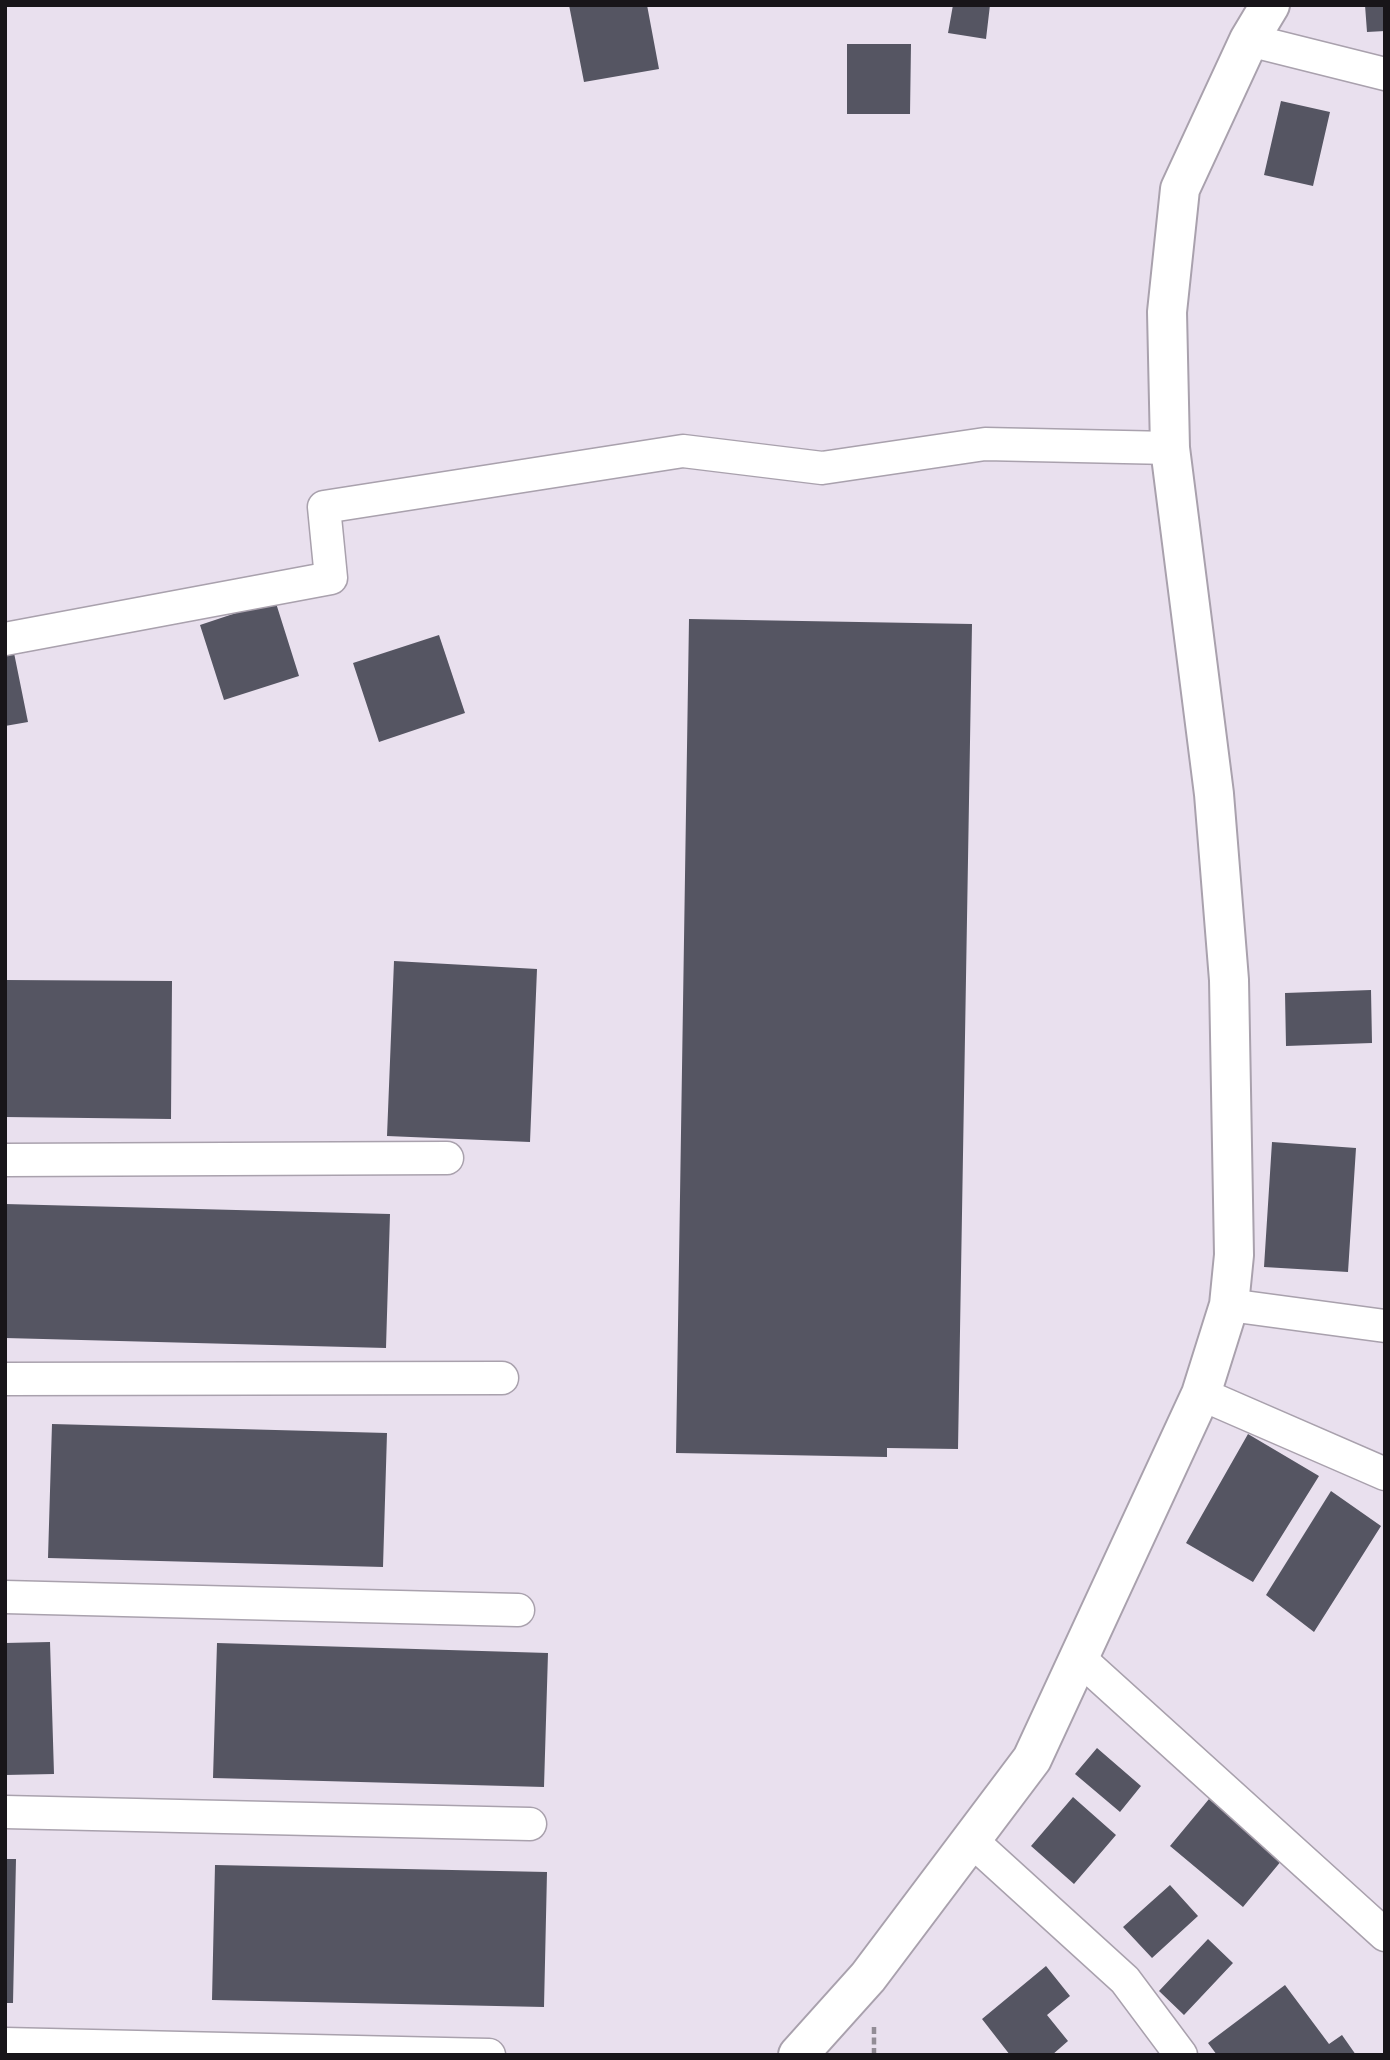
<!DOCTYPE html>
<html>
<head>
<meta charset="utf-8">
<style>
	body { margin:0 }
	#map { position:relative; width:1390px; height:2060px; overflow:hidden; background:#e9e0ee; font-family:"Fira Sans",sans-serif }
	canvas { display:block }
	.frame { position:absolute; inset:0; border:7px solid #181519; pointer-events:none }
</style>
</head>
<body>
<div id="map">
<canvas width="1390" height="2060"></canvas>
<div class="frame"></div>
</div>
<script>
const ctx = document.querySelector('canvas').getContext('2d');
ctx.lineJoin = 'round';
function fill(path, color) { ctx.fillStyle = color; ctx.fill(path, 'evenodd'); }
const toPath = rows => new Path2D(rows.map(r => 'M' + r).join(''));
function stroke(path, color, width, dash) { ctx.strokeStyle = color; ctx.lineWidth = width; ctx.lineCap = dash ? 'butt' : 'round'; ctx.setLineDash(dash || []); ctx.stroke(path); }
const building = toPath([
	[569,5,647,5,659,69,584,82],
	[953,5,990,5,986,39,948,33],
	[1365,5,1385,5,1385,31,1367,32],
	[847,44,911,44,910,114,847,114],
	[1281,101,1330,112,1313,186,1264,175],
	[275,600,299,676,224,700,200,625],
	[689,619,972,624,958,1449,887,1448,887,1457,676,1453],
	[439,635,465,713,379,742,353,663],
	[12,643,28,722,5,726,5,645],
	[394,961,537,969,530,1142,387,1136],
	[5,980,172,981,171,1119,5,1117],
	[1371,990,1372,1043,1286,1046,1285,993],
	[1272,1142,1356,1148,1348,1272,1264,1267],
	[5,1204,390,1214,386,1348,5,1338],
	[52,1424,387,1433,383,1567,48,1558],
	[1248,1434,1319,1476,1253,1582,1186,1543],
	[1331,1491,1381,1526,1314,1632,1266,1595],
	[50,1642,54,1774,5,1775,5,1643],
	[217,1643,548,1653,544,1787,213,1778],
	[1097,1748,1141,1786,1120,1812,1075,1774],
	[1073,1797,1116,1835,1074,1884,1031,1846],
	[1209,1799,1282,1860,1243,1907,1170,1846],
	[5,1859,16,1859,13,2003,5,2003],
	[215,1865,547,1872,544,2007,212,2000],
	[1170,1885,1198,1916,1152,1958,1123,1927],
	[1208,1939,1233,1963,1184,2015,1159,1991],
	[1046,1966,1070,1996,1047,2015,1068,2041,1052,2055,1010,2055,982,2019],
	[1285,1985,1329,2044,1342,2035,1356,2055,1217,2055,1208,2043]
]);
const path = toPath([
	[874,2055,874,2027]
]);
const minor = toPath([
	[1249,40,1385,74],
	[5,639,331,578,324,507,683,451,822,468,985,444,1170,448],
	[5,1160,447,1158],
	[1229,1305,1385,1326],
	[5,1379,502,1378],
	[1201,1394,1385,1474],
	[5,1597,518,1610],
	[1079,1658,1385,1935],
	[5,1812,530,1824],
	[971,1840,1125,1980,1181,2055],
	[5,2044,489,2055]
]);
const tertiary = toPath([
	[798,2055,868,1977,1032,1759,1201,1394,1229,1305,1234,1255,1229,980,1214,794,1170,448,1167,312,1180,189,1249,40,1270,5]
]);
fill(building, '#555562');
stroke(minor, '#a9a1ad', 35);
stroke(tertiary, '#a9a1ad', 42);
stroke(path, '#928c95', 4.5, [7, 3.5]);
stroke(minor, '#fff', 32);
stroke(tertiary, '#fff', 38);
</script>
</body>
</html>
